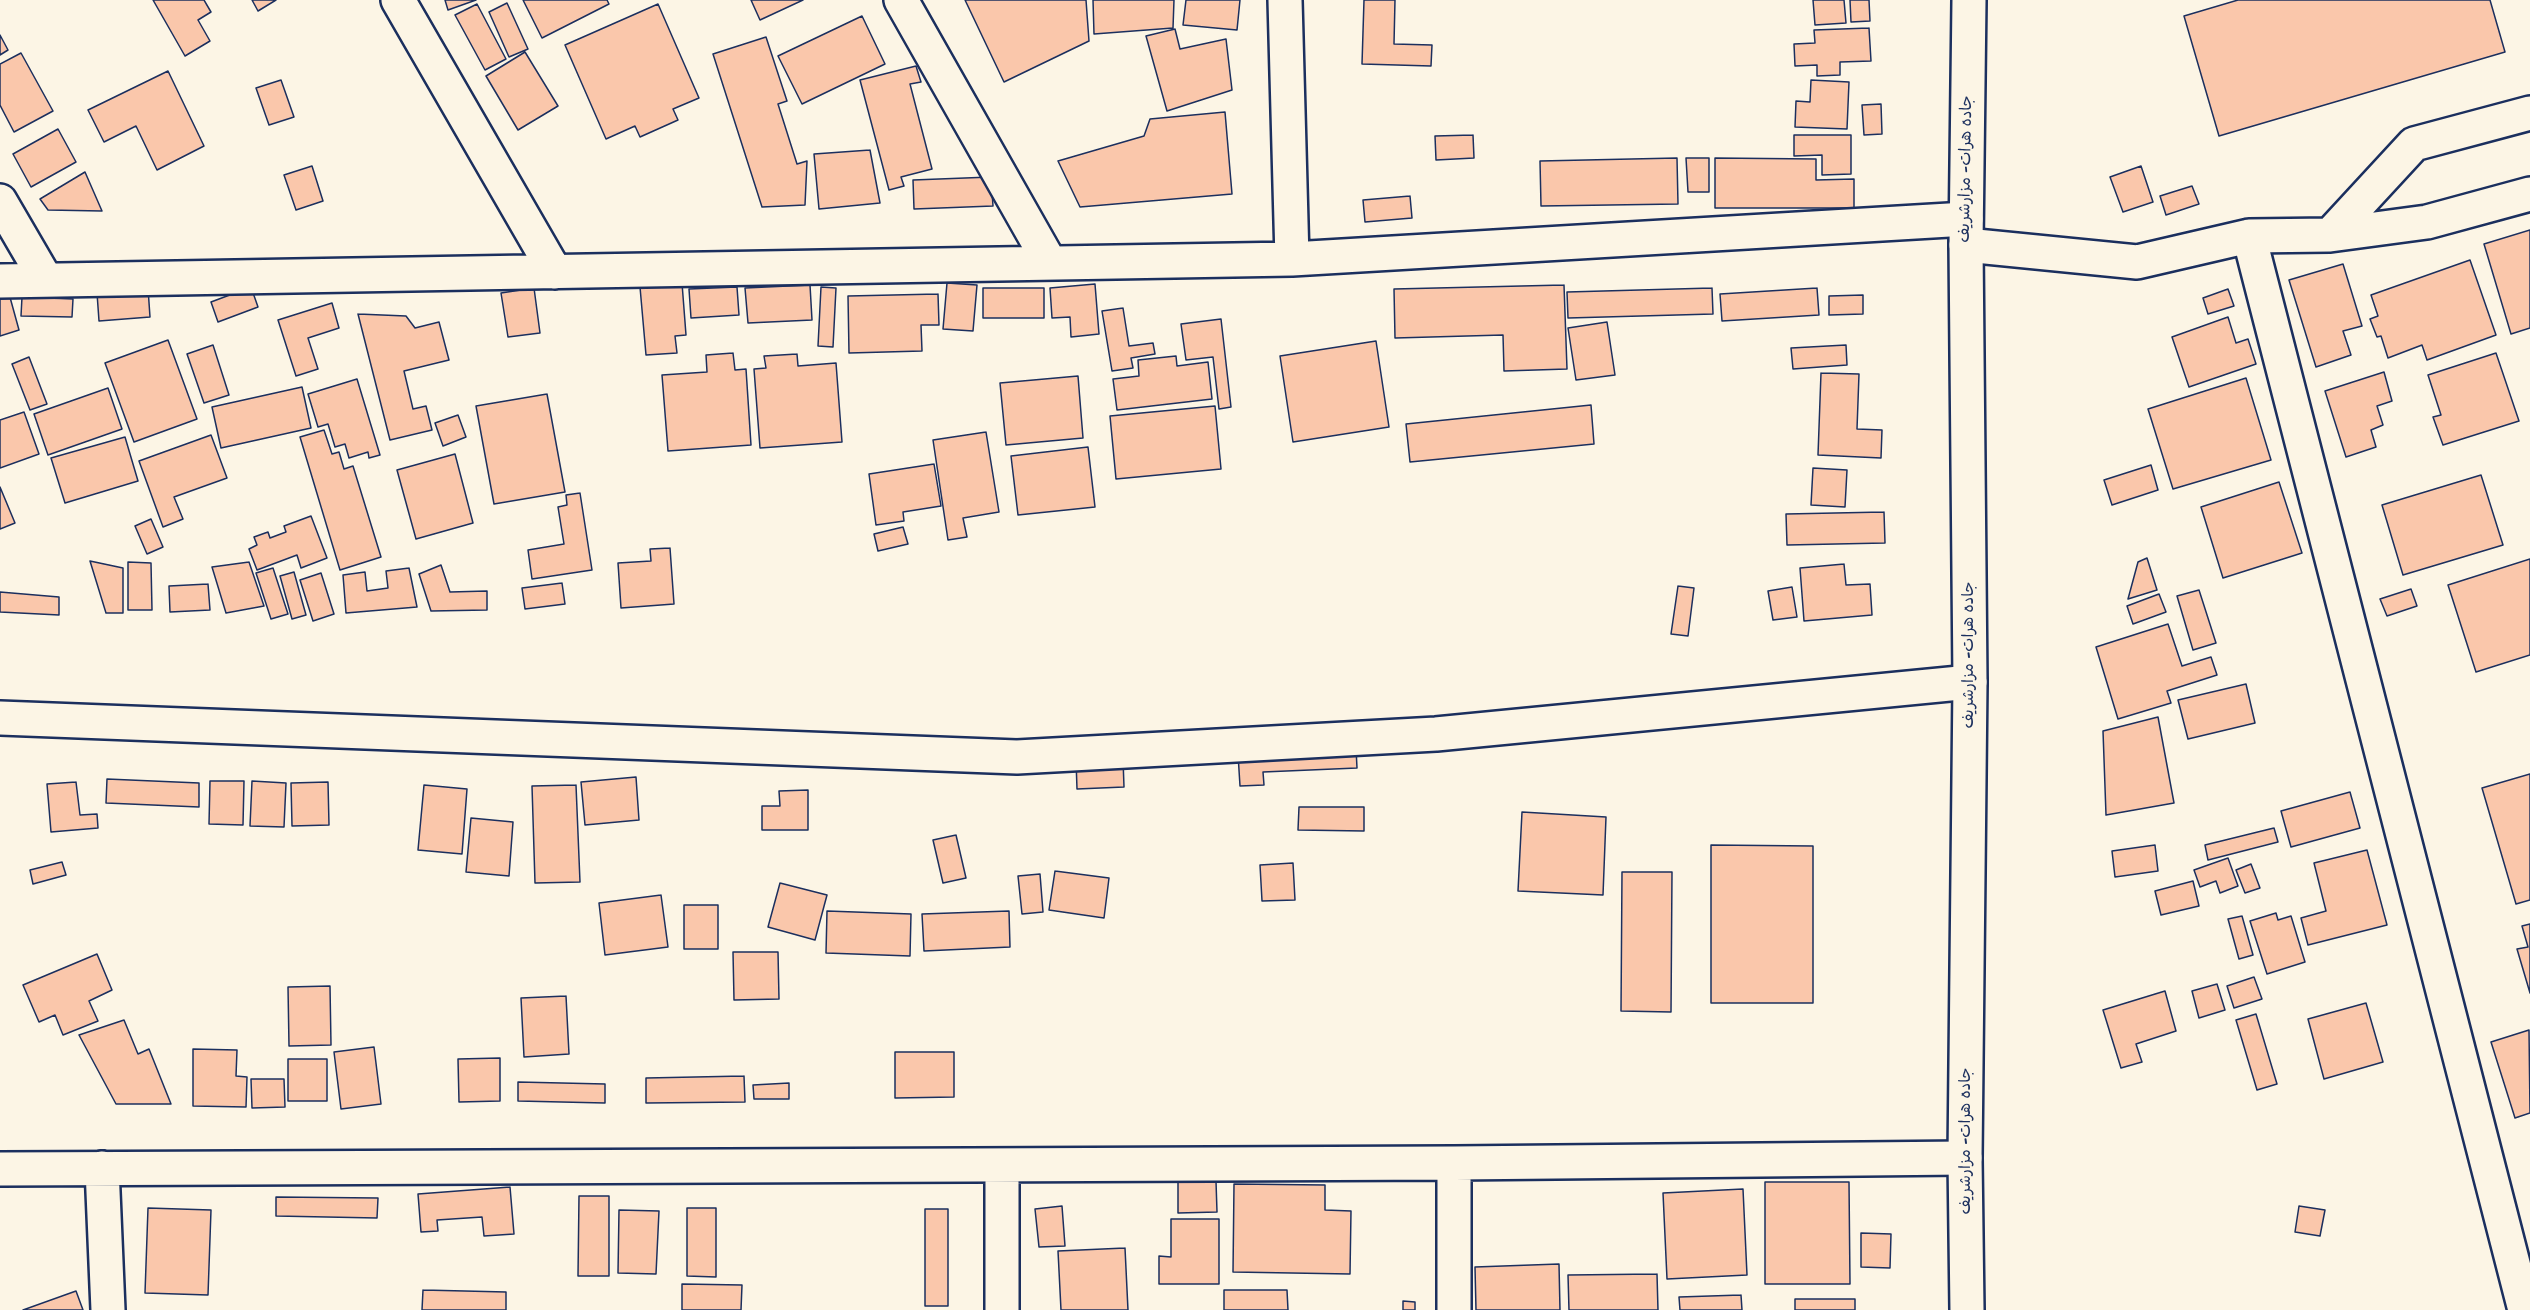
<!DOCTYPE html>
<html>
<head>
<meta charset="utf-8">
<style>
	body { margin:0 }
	canvas { display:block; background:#fcf5e5 }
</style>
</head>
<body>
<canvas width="2530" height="1310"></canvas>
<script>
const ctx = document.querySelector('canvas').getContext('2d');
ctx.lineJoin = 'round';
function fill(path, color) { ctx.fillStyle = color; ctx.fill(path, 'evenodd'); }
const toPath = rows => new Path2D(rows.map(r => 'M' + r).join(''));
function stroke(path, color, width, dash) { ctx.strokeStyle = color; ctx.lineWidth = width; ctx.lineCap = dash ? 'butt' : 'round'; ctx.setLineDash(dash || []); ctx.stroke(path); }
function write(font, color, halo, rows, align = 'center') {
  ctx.font = font + ' Sriracha,"Playpen Sans Arabic",sans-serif'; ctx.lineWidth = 5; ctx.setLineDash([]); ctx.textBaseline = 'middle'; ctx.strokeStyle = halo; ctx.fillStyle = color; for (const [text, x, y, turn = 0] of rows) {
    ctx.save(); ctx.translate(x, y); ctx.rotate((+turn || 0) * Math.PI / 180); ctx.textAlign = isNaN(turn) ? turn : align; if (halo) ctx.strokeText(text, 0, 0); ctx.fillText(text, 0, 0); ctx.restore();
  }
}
const building = toPath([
	[153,0,204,0,211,12,198,20,210,41,185,56,153,0],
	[252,0,276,0,258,11,252,0],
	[445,0,476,0,448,10,445,0],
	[523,0,607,0,609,4,542,38,523,0],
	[751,0,803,0,760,20,751,0],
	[965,0,1086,0,1089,41,1004,82,965,0],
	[1093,0,1174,0,1173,28,1094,34,1093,0],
	[1186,0,1240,0,1237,30,1183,25,1186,0],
	[1364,0,1395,0,1394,44,1432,45,1431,66,1362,64,1364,0],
	[1813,0,1844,0,1846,23,1815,25,1813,0],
	[1850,0,1869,0,1870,21,1851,22,1850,0],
	[2238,0,2490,0,2505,52,2219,136,2184,16,2238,0],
	[507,3,528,49,509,57,489,12,507,3],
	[477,4,506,59,485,70,455,15,477,4],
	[658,4,699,98,673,109,678,120,640,137,635,126,606,139,565,45,658,4],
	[862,16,885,64,802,104,778,56,862,16],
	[1869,28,1871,61,1840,62,1840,75,1817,76,1817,65,1795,66,1794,44,1815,43,1814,30,1869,28],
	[1175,29,1180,49,1226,39,1232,90,1167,111,1146,36,1175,29],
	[0,35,8,50,0,55,0,35],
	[766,37,787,101,778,104,797,164,807,161,805,205,762,207,713,54,766,37],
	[525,52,558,106,518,130,486,76,525,52],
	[21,53,53,111,14,132,0,105,0,64,21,53],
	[916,66,921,82,910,84,932,169,901,177,904,186,889,190,860,80,916,66],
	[168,71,204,146,157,170,136,126,104,142,88,110,168,71],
	[281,80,294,117,269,125,256,88,281,80],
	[1811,80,1849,82,1847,129,1795,127,1796,101,1810,102,1811,80],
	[1881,104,1882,134,1864,135,1862,105,1881,104],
	[1225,112,1232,194,1080,207,1058,161,1144,136,1150,119,1225,112],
	[58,129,76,162,31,187,13,154,58,129],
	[1473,135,1474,158,1436,160,1435,136,1473,135],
	[1794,135,1851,135,1851,174,1822,175,1822,155,1794,156,1794,135],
	[870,150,880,203,819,209,814,154,870,150],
	[1677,158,1678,204,1541,206,1540,161,1677,158],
	[1686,158,1709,158,1709,192,1688,192,1686,158],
	[1715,158,1816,159,1816,180,1854,179,1854,208,1715,208,1715,158],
	[312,166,323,201,296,210,284,175,312,166],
	[2141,166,2153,202,2123,212,2110,177,2141,166],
	[85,172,102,211,48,210,40,199,85,172],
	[991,177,993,206,914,209,913,180,991,177],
	[2192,186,2199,204,2166,215,2160,196,2192,186],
	[1410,196,1412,218,1365,222,1363,200,1410,196],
	[2530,230,2530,328,2511,334,2484,244,2530,230],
	[2470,260,2496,335,2427,360,2422,345,2388,358,2381,336,2377,337,2370,319,2378,316,2371,295,2470,260],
	[2343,264,2362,326,2343,331,2351,355,2316,367,2289,280,2343,264],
	[682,283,686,335,675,336,677,353,646,355,640,287,682,283],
	[947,283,977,285,973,331,943,329,947,283],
	[1095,284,1099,334,1071,337,1070,317,1052,318,1050,288,1095,284],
	[810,285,812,320,748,323,745,288,810,285],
	[1564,285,1567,369,1504,371,1503,335,1395,338,1394,289,1564,285],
	[251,287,258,307,218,322,211,302,251,287],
	[737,287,739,315,691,318,689,289,737,287],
	[821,287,836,288,833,347,818,346,821,287],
	[148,288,150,317,99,321,97,293,148,288],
	[534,288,540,333,508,337,501,293,534,288],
	[983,288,1044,288,1044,318,983,318,983,288],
	[1712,288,1713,314,1568,318,1567,292,1712,288],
	[1817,288,1819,315,1722,321,1720,294,1817,288],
	[2228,289,2234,306,2208,314,2203,298,2228,289],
	[8,290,19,330,0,336,0,293,8,290],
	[938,294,939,325,921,325,922,351,849,353,848,296,938,294],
	[1863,295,1863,314,1829,315,1829,296,1863,295],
	[22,297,73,299,72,317,21,316,22,297],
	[332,303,339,328,308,338,318,369,296,376,278,320,332,303],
	[1123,308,1129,346,1153,343,1155,354,1131,358,1133,368,1112,371,1102,311,1123,308],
	[358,314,406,316,415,328,439,322,449,360,404,371,413,409,426,406,432,430,390,440,358,314],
	[2228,317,2236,343,2248,339,2256,364,2189,387,2172,337,2228,317],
	[1221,319,1231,407,1219,409,1213,357,1186,360,1181,324,1221,319],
	[1607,322,1615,375,1576,380,1568,328,1607,322],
	[168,340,197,419,134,442,105,363,168,340],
	[1376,341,1389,427,1293,442,1280,356,1376,341],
	[213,345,229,395,204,403,187,354,213,345],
	[1846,345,1847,365,1793,369,1791,348,1846,345],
	[733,353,735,370,746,369,751,445,668,451,662,375,707,372,706,355,733,353],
	[2496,353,2519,421,2443,445,2433,417,2441,415,2428,375,2496,353],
	[797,354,798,366,836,363,842,442,760,448,754,369,766,368,764,356,797,354],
	[1176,356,1177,366,1208,362,1212,399,1117,410,1113,379,1139,376,1138,360,1176,356],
	[29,357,47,404,30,410,12,364,29,357],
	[2384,372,2392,401,2377,406,2383,425,2371,430,2376,447,2346,457,2325,391,2384,372],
	[1821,373,1859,374,1857,429,1882,430,1881,458,1818,455,1821,373],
	[1078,376,1083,438,1006,445,1000,383,1078,376],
	[2246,378,2271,460,2173,489,2148,409,2246,378],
	[357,379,380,455,369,458,368,452,349,458,345,444,335,447,328,424,318,427,308,394,357,379],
	[302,387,311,428,221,448,212,407,302,387],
	[108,388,122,429,48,455,34,414,108,388],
	[547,394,565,492,494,504,476,406,547,394],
	[1591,405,1594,444,1410,462,1406,424,1591,405],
	[1215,406,1221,469,1116,479,1110,416,1215,406],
	[24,412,39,454,0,468,0,420,24,412],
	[458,415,466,437,443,446,435,423,458,415],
	[324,430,332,454,339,452,344,469,353,466,381,557,340,570,300,437,324,430],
	[986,432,999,512,963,518,967,537,948,540,933,440,986,432],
	[211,435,227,478,174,497,183,519,163,527,139,461,211,435],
	[125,437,138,481,65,503,51,458,125,437],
	[1088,447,1095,507,1018,515,1011,456,1088,447],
	[455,454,473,523,416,539,397,470,455,454],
	[934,464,941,506,903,512,904,521,876,525,869,474,934,464],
	[2151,465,2158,490,2112,505,2104,480,2151,465],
	[1813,468,1847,470,1845,507,1811,505,1813,468],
	[2481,475,2503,545,2403,575,2382,505,2481,475],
	[2279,482,2302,553,2223,578,2201,507,2279,482],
	[0,487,15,523,0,529,0,487],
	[580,493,592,570,532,579,528,550,564,544,558,507,567,505,566,495,580,493],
	[1884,512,1885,543,1787,545,1786,514,1884,512],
	[311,516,327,558,301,568,297,555,257,570,249,549,257,545,254,537,268,532,270,538,286,532,284,526,311,516],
	[151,519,163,547,147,554,135,526,151,519],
	[903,527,908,544,878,551,874,534,903,527],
	[670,548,674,604,621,608,618,563,651,561,650,549,670,548],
	[2147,558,2157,590,2128,599,2138,562,2147,558],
	[2530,559,2530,655,2476,672,2448,585,2530,559],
	[90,561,123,568,123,613,106,613,90,561],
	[128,562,151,563,152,610,128,610,128,562],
	[249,562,264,606,226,613,212,567,249,562],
	[1844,564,1846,585,1870,584,1872,615,1804,621,1800,568,1844,564],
	[441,565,450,592,487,591,487,610,431,611,419,574,441,565],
	[273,568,288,614,271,619,256,573,273,568],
	[409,568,417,607,346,613,343,575,365,572,367,591,388,588,386,571,409,568],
	[294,572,306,615,292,619,280,576,294,572],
	[321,573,334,614,313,621,300,580,321,573],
	[562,583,565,604,525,609,522,588,562,583],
	[208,584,210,610,170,612,169,586,208,584],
	[1678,586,1694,588,1688,636,1671,634,1678,586],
	[1792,587,1797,617,1773,620,1768,591,1792,587],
	[2411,589,2417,606,2387,616,2380,599,2411,589],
	[2199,590,2216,643,2193,650,2177,596,2199,590],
	[0,592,59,597,59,615,0,612,0,592],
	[2159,594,2166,612,2133,624,2127,606,2159,594],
	[2168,624,2182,666,2211,657,2217,675,2167,691,2171,703,2118,719,2096,647,2168,624],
	[2246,684,2255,723,2188,739,2178,700,2246,684],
	[2158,717,2174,803,2106,815,2103,731,2158,717],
	[1356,748,1357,768,1263,772,1264,785,1240,786,1238,754,1356,748],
	[1123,759,1124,787,1077,789,1076,760,1123,759],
	[2530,774,2530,900,2516,904,2482,788,2530,774],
	[636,777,639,820,585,825,581,782,636,777],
	[107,779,199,783,199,807,106,803,107,779],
	[210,781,244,781,243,825,209,824,210,781],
	[252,781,286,783,284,827,250,826,252,781],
	[76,782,80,815,97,814,98,828,51,832,47,784,76,782],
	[328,782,329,825,292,826,291,783,328,782],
	[424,785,467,789,462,854,418,850,424,785],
	[576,785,580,882,535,883,532,786,576,785],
	[808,790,808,830,762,830,762,806,780,806,779,791,808,790],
	[2350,792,2360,828,2291,847,2281,811,2350,792],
	[1299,807,1364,807,1364,831,1298,830,1299,807],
	[1522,812,1606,817,1603,895,1518,891,1522,812],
	[471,818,513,822,509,876,466,872,471,818],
	[2274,828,2278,842,2208,860,2205,845,2274,828],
	[956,835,966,878,943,883,933,840,956,835],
	[1711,845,1813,846,1813,1003,1711,1003,1711,845],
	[2155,845,2158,871,2115,877,2112,851,2155,845],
	[2367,850,2387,925,2308,945,2301,918,2326,911,2314,863,2367,850],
	[2228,858,2238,886,2220,893,2216,881,2200,887,2194,870,2228,858],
	[62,862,66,875,33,884,30,870,62,862],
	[1293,863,1295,900,1262,901,1260,865,1293,863],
	[2251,864,2260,888,2245,893,2236,870,2251,864],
	[1055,871,1109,878,1104,918,1049,910,1055,871],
	[1622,872,1672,872,1671,1012,1621,1011,1622,872],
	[1040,874,1043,912,1022,914,1018,876,1040,874],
	[2193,881,2199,906,2161,915,2155,891,2193,881],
	[780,883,827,895,815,940,768,927,780,883],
	[661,895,668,947,605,955,599,903,661,895],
	[684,905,718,905,718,949,684,949,684,905],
	[827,911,911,914,910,956,826,953,827,911],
	[1009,911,1010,947,924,951,922,914,1009,911],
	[2276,913,2278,920,2291,916,2305,962,2267,974,2250,921,2276,913],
	[2242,916,2253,955,2239,959,2228,919,2242,916],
	[2530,924,2530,993,2517,949,2528,947,2522,926,2530,924],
	[733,952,778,952,779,999,734,1000,733,952],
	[97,954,112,990,89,1001,98,1021,63,1035,55,1015,39,1022,23,985,97,954],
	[2254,977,2262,999,2234,1008,2227,986,2254,977],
	[2217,984,2225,1010,2199,1018,2192,991,2217,984],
	[330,986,331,1045,289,1046,288,987,330,986],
	[2165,991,2176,1031,2136,1044,2142,1062,2121,1068,2103,1010,2165,991],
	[566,996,569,1054,524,1057,521,998,566,996],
	[2366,1003,2383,1062,2324,1079,2308,1019,2366,1003],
	[2256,1014,2277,1084,2257,1090,2236,1020,2256,1014],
	[124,1020,138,1054,149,1049,171,1104,116,1104,79,1035,124,1020],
	[2529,1030,2530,1113,2515,1118,2491,1042,2529,1030],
	[374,1047,381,1104,341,1109,334,1052,374,1047],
	[193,1049,237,1050,236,1076,247,1077,246,1107,193,1106,193,1049],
	[895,1052,954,1052,954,1097,895,1098,895,1052],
	[500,1058,500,1101,459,1102,458,1059,500,1058],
	[288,1059,327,1059,327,1101,288,1101,288,1059],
	[744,1076,745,1102,646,1103,646,1078,744,1076],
	[251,1079,284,1079,285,1107,252,1108,251,1079],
	[518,1082,605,1084,605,1103,518,1101,518,1082],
	[789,1083,789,1099,754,1099,753,1085,789,1083],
	[1178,1181,1216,1181,1217,1212,1178,1213,1178,1181],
	[1765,1182,1849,1182,1850,1284,1765,1284,1765,1182],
	[1234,1184,1325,1185,1325,1210,1351,1211,1350,1274,1233,1272,1234,1184],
	[510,1187,514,1234,484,1236,482,1217,437,1220,438,1231,421,1232,418,1194,510,1187],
	[1743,1189,1747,1275,1667,1279,1663,1193,1743,1189],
	[579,1196,609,1196,609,1276,578,1276,579,1196],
	[276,1197,378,1198,377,1218,276,1216,276,1197],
	[1062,1206,1065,1246,1039,1247,1035,1209,1062,1206],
	[2299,1206,2325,1210,2320,1236,2295,1232,2299,1206],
	[148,1208,211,1210,208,1295,145,1293,148,1208],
	[687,1208,716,1208,716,1277,687,1276,687,1208],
	[925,1209,948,1209,948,1306,925,1306,925,1209],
	[619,1210,659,1211,656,1274,618,1273,619,1210],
	[1171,1219,1219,1219,1219,1284,1159,1284,1159,1256,1171,1257,1171,1219],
	[1861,1233,1891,1234,1890,1268,1861,1267,1861,1233],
	[1125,1248,1128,1310,1061,1310,1058,1251,1125,1248],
	[1559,1264,1560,1310,1476,1310,1475,1267,1559,1264],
	[1657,1274,1658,1310,1569,1310,1568,1275,1657,1274],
	[682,1284,742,1285,741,1310,682,1310,682,1284],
	[423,1290,506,1292,506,1310,422,1310,423,1290],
	[1224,1290,1287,1290,1288,1310,1224,1310,1224,1290],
	[76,1291,83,1310,23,1310,76,1291],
	[1741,1295,1742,1310,1680,1310,1679,1297,1741,1295],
	[1795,1299,1855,1299,1855,1310,1795,1310,1795,1299],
	[1403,1301,1415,1302,1415,1310,1403,1310,1403,1301]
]);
const street = toPath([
	[398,0,555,272],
	[901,0,1050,263],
	[1285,0,1292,259],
	[0,201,46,280],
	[2330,235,2414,144,2530,113],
	[2249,236,2525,1310],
	[1966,245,2137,262,2249,236,2330,235,2427,222,2530,194],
	[0,281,1292,259,1966,219],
	[0,718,1017,757,1436,734,1970,682],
	[1002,1165,1002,1310],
	[102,1168,108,1310],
	[0,1169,1454,1163,1965,1158],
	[1454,1310,1454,1163]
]);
const highway = toPath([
	[1967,1310,1965,1158,1970,682,1966,245,1969,0]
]);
const streetNames = [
	["جاده هرات- مزارشریف",1966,169,-89],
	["جاده هرات- مزارشریف",1969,655,-90],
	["جاده هرات- مزارشریف",1966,1141,-90]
];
fill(building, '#fac7ab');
stroke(building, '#1b2f5e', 1.5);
stroke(street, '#1b2f5e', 38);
stroke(highway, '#1b2f5e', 38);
stroke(street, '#fcf5e5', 33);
stroke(highway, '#fcf5e5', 33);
write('16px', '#1b2f5e', '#fcf5e5', streetNames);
</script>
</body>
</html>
